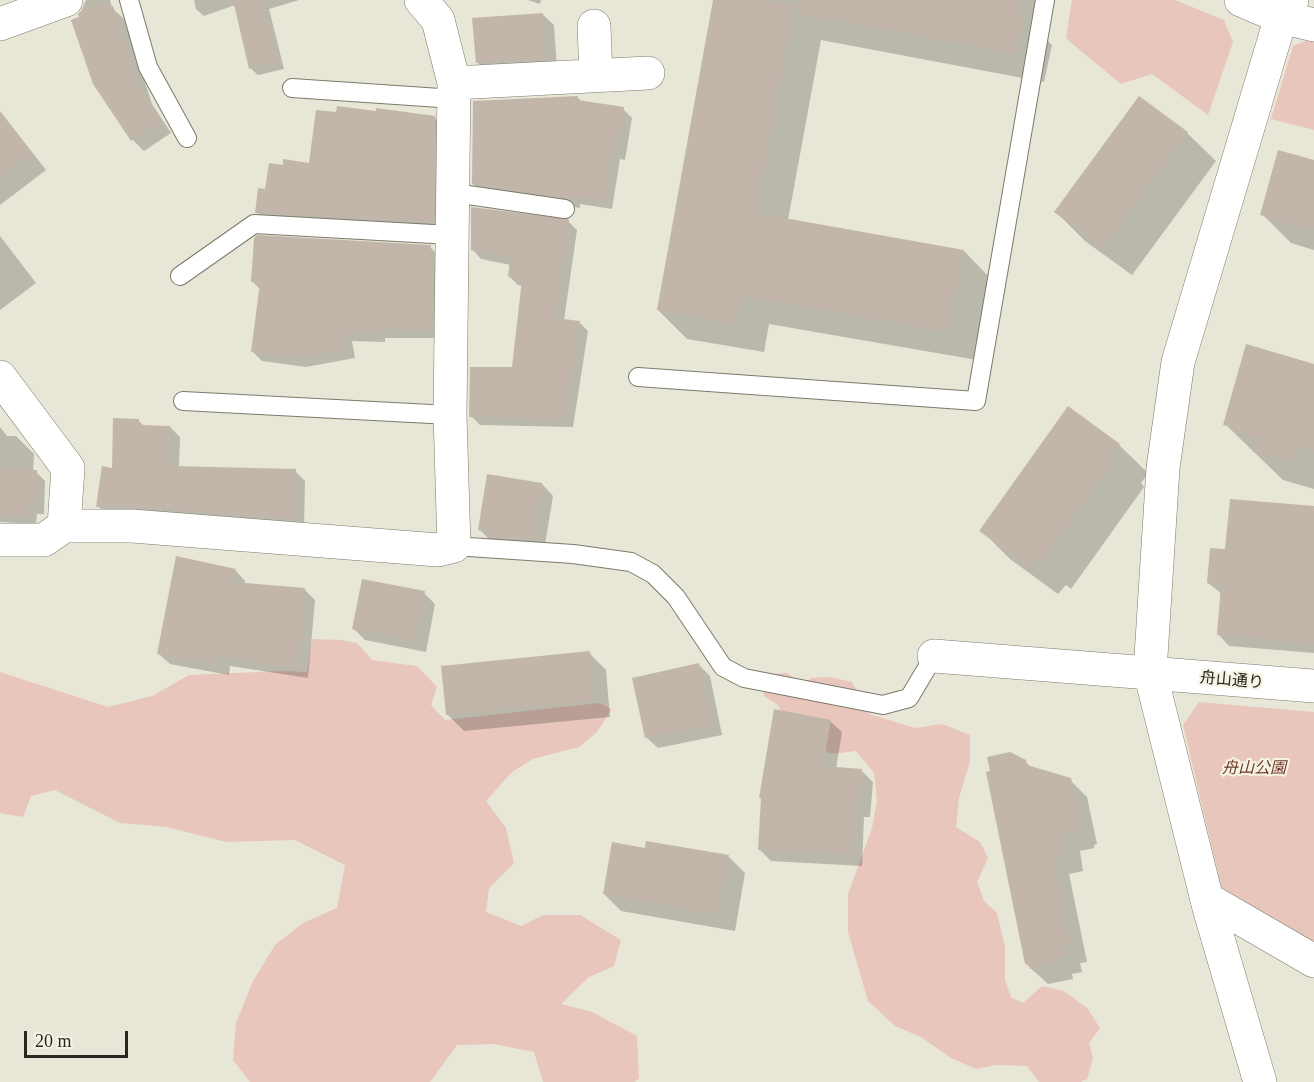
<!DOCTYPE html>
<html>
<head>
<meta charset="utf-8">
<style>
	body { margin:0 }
	#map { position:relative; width:1314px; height:1082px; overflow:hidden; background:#e8e6d6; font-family:Georgia,serif }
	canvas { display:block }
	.scale { position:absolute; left:24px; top:1031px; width:104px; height:27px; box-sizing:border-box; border:3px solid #282721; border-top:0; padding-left:8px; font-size:18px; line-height:21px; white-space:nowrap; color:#282721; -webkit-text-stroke:4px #f5f3e3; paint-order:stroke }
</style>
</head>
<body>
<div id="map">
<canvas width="1314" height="1082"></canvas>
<div class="scale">20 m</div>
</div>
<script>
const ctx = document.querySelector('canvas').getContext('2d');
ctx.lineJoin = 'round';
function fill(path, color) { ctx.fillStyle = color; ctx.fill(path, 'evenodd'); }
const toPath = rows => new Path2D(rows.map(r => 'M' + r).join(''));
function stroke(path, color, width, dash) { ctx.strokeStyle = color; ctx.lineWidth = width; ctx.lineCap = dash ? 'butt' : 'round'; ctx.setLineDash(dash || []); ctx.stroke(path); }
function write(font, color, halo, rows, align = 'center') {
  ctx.font = font + ' Georgia,"Noto Sans JP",serif'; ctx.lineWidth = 4.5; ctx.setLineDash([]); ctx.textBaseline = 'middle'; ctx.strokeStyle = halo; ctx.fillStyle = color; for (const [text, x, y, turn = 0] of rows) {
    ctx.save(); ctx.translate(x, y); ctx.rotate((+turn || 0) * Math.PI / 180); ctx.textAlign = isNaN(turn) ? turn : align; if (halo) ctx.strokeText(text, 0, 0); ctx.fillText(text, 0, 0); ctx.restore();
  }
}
const green = toPath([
	[1072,0,1175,0,1224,20,1233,42,1208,115,1152,74,1121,84,1076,47,1066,38],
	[1314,38,1314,130,1271,119,1293,46],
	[312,639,340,640,357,643,372,660,417,666,437,687,431,705,445,720,599,703,612,709,597,732,579,747,533,759,512,772,486,801,506,828,514,863,489,888,486,912,521,926,543,915,580,915,621,940,614,966,589,977,561,1004,592,1012,637,1036,639,1078,635,1082,543,1082,534,1052,493,1044,457,1045,430,1082,250,1082,233,1060,236,1023,252,983,275,945,303,923,337,908,345,865,295,840,226,842,166,827,120,823,55,790,31,796,23,817,0,813,0,672,108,707,152,696,189,675,282,671,307,672],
	[787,673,803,683,812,678,829,677,852,682,869,714,915,728,942,724,970,735,970,762,959,798,956,827,980,842,988,858,977,882,984,901,997,913,1005,947,1005,980,1011,997,1023,1003,1042,986,1064,991,1087,1008,1100,1028,1089,1043,1093,1059,1087,1079,1081,1082,1039,1082,1027,1066,996,1065,976,1069,951,1058,921,1037,895,1026,868,1001,848,932,848,894,872,828,877,801,874,773,856,751,831,754,798,735,786,721,778,705,764,696,763,684,772,674],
	[1199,702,1314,712,1314,942,1221,887,1183,725]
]);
const shadow = toPath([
	[86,0,110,0,112,8,124,19,152,104,171,133,144,151,133,140,80,14],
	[194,0,299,0,269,9,284,69,258,75,250,68,235,5,204,16,196,9],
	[528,0,541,0,540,4],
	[714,0,1052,0,1054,2,1047,40,1052,45,1044,82,821,40,788,220,964,251,992,280,977,360,769,324,764,352,687,339,658,310],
	[542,14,554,25,557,70,489,74,477,62],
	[577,97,582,102,623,109,632,118,625,160,620,159,612,209,580,204,580,208,482,192,473,184],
	[0,111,46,170,0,205],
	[434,117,444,128,443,232,267,222,257,212,266,190,284,167,311,164],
	[1187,133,1216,161,1132,275,1085,241,1056,212],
	[1314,162,1314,250,1291,243,1262,214],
	[568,221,577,230,564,320,579,322,588,331,573,427,480,425,471,416,513,368,523,286,518,285,509,276,511,265,481,259,472,249],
	[0,236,36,283,0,310],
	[430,247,439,256,440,338,385,338,385,342,352,341,355,358,306,367,262,361,253,352,261,290,252,281],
	[1314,365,1314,489,1283,480,1225,424],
	[138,420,145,427,170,427,180,437,179,467,295,471,305,481,304,528,108,516,98,506,113,469],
	[0,427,7,436,16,436,34,454,33,472,36,472,45,481,44,514,37,514,36,524,0,522],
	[1119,445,1148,473,1141,483,1144,487,1071,589,1066,585,1058,594,1010,559,981,530],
	[542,484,553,496,544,551,491,541,480,530],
	[1314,508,1314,653,1229,646,1218,634,1222,594,1208,583,1227,551],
	[235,570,245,581,245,584,304,589,315,600,308,678,230,666,229,675,170,664,159,654],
	[424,593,435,604,426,652,365,640,354,629],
	[589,653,606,670,610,717,464,731,447,714],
	[699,665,710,676,722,735,658,748,646,737],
	[830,721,842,732,836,769,862,771,873,782,870,817,864,817,862,866,771,861,760,850,762,799,760,798],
	[1025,761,1031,768,1070,780,1087,797,1097,844,1094,845,1094,848,1080,851,1083,871,1069,874,1087,962,1080,963,1082,972,1072,974,1073,979,1048,984,1026,964],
	[728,856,745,873,735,931,621,911,604,894]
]);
const building = toPath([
	[233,0,262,0,278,62,249,69],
	[713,0,766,0,794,5,756,213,964,250,949,332,741,296,736,324,657,310],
	[799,0,1021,0,1018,13,1024,15,1016,54,798,14],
	[103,2,105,9,113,6,141,91,161,121,131,141,93,84,71,20,79,17,78,14,82,10],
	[543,13,547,59,476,63,472,18],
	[578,96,578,100,624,107,617,152,612,151,604,201,572,196,572,200,472,184,473,101],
	[1139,96,1188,132,1103,248,1054,212],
	[337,106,376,111,376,108,435,116,434,223,255,213,258,188,265,189,269,163,283,165,283,159,309,163,316,110,336,112],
	[0,112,32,154,0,177],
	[1278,150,1314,160,1314,230,1260,215],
	[471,207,569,219,555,318,580,321,565,419,469,417,470,367,512,367,522,279,508,277,510,259,471,250],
	[257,235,431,245,429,300,432,300,432,330,376,329,376,333,344,333,347,349,296,358,251,352,260,283,251,282,254,238],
	[1246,344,1314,364,1314,451,1296,446,1292,463,1253,452,1257,438,1236,432,1237,429,1223,425],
	[1068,406,1120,444,1113,454,1117,457,1042,561,1036,557,1029,567,979,531],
	[113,418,139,419,139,425,170,426,170,466,296,469,294,519,133,507,96,507,102,466,112,468],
	[0,469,37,470,36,506,28,506,28,516,0,515],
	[487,474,542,483,534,540,487,537,488,532,478,530],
	[1230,499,1314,506,1314,644,1217,635,1221,585,1207,583,1210,548,1225,549],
	[176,556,236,569,233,582,305,588,298,668,220,656,218,665,157,654],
	[362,579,425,591,415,641,352,629],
	[590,651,594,701,446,715,441,666],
	[699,663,712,724,645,738,632,678],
	[774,709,831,720,823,766,862,769,859,807,854,806,851,855,758,850,761,798,759,798],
	[1010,752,1026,760,1027,765,1071,778,1081,828,1078,829,1078,831,1064,835,1067,855,1054,858,1071,946,1064,947,1066,956,1056,958,1057,962,1030,969,1029,963,1025,964,986,772,990,771,987,757],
	[646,841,729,855,718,915,603,894,612,842,645,848]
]);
const lane = toPath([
	[129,0,148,67,187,138],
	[292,88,455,99],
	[454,193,565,209],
	[180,276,254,224,451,235],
	[638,377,976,401,1045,0],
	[183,401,450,415],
	[454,546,573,554,631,562,653,574,676,597,723,667,744,678,883,705,909,698,934,656]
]);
const street = toPath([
	[1241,0,1281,17,1314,25],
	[0,24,66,0],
	[594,26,596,75],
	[454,83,648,73],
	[0,377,68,468,64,526],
	[0,540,44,540,64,526,132,526,438,550,454,546,450,415,454,83,438,20,421,0],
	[1207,899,1314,961]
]);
const secondary = toPath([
	[934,656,1314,686],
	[1260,1082,1209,908,1150,672,1163,468,1178,362,1281,17,1292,0]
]);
const streetNames = [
	["舟山通り",1232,679,5]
];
const parkNames = [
	["舟山公園",1254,767]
];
fill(green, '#e8c6bc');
fill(shadow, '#0003');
fill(building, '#c2b6aa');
stroke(lane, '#7c7a6c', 20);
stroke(street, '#7c7a6c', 34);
stroke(secondary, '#7c7a6c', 34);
stroke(lane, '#fff', 18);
stroke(street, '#fff', 33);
stroke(secondary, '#fff', 33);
write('16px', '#282721', '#f5f3e3', streetNames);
write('italic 16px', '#713828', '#f5f3e3', parkNames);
</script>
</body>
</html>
